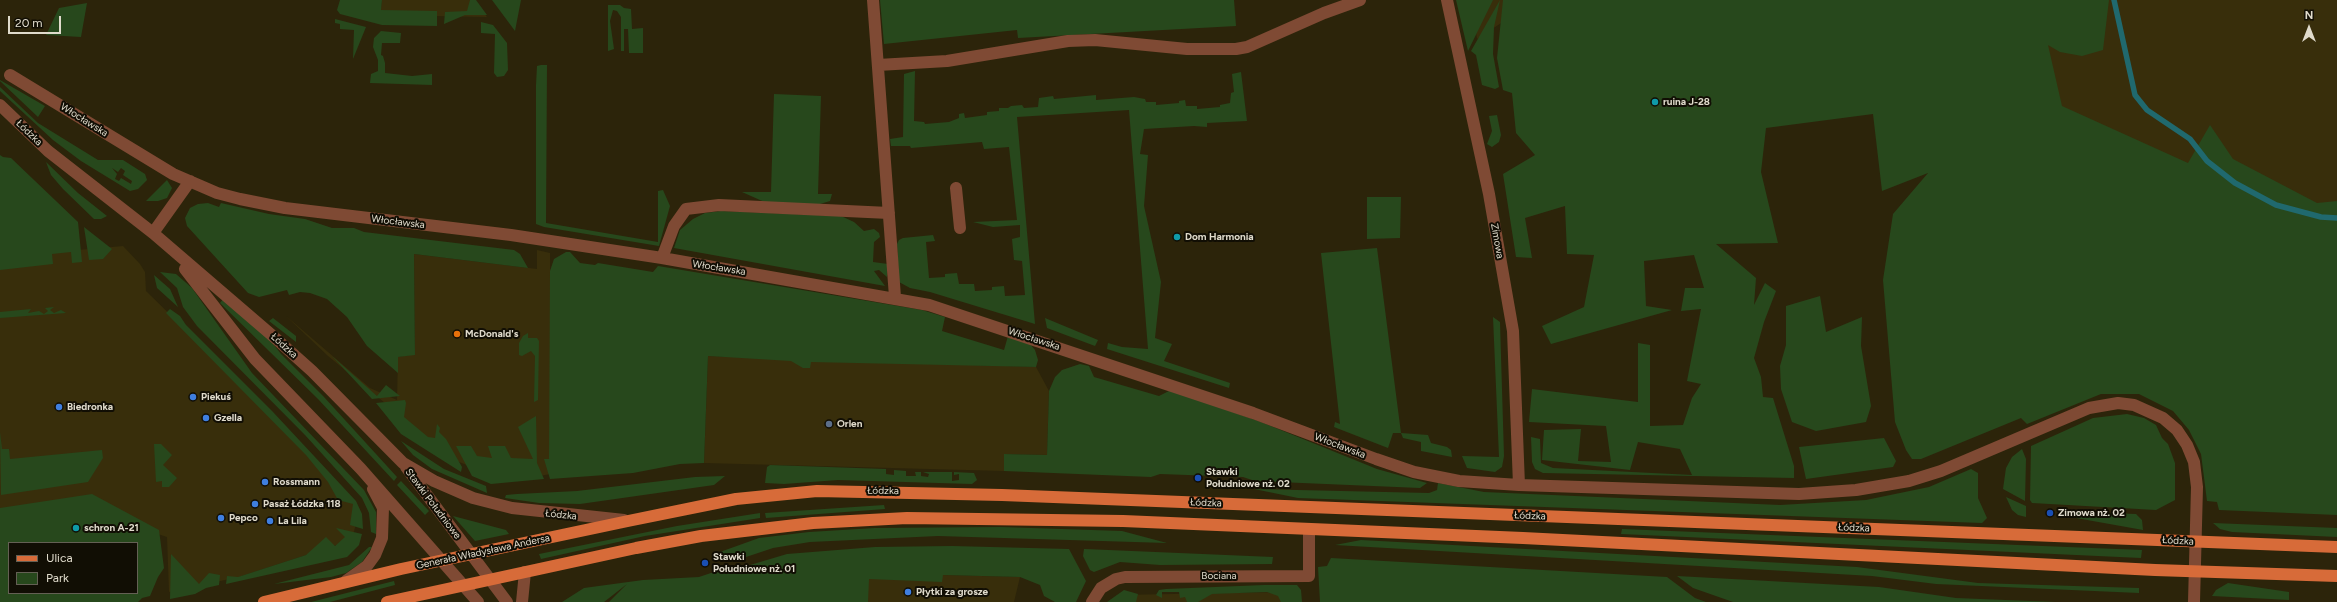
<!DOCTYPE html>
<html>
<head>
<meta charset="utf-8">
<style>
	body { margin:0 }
	#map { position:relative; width:2337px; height:602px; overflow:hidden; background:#2c240a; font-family:Figtree,sans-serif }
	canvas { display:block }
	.legend { position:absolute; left:8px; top:542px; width:130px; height:52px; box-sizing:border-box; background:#110e04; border:1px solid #646054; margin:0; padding:5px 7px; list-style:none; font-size:12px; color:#e0dbcc }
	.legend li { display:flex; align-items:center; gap:8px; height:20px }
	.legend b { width:20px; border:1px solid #646054 }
	.north { position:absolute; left:2289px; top:8px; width:40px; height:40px; -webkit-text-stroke:3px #110e04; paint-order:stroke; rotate:0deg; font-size:11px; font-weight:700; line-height:16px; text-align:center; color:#e0dbcc }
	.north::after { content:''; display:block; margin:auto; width:14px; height:18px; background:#e0dbcc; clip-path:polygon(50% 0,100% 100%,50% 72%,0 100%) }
	.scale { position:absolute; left:8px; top:16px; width:53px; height:18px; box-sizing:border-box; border:2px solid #e0dbcc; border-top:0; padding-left:5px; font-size:12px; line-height:14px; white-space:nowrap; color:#e0dbcc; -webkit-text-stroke:3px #110e04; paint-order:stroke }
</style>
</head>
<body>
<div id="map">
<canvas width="2337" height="602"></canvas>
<ul class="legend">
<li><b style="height:5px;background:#d76b39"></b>Ulica</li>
<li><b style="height:11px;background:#27481c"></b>Park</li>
</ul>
<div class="north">N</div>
<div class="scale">20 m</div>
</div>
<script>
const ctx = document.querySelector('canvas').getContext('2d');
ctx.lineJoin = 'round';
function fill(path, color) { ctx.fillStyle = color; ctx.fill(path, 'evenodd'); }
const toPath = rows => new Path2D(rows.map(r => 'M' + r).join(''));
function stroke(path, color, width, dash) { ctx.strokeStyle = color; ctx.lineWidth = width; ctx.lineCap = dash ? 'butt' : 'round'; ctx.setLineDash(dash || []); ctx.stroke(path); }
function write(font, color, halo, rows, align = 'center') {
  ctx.font = font + ' Figtree,sans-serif'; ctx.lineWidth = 4; ctx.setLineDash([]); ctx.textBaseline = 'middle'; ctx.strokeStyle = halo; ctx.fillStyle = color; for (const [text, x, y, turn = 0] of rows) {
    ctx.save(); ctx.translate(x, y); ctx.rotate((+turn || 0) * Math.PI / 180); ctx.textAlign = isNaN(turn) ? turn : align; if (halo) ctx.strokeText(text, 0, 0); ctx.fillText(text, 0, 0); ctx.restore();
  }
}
const built = toPath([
	[382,0,474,0,487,17,380,15],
	[1471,0,1536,0,1477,39],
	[1833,0,2337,0,2337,425],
	[123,246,140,264,145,272,146,291,295,437,359,511,352,540,239,577,169,592,167,537,158,534,26,521,0,551,0,257],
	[537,250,550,253,550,474,510,482,454,460,328,356,286,316,370,388,397,400,398,357,415,354,414,254,537,269],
	[708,356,1036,367,1049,391,1047,455,1004,454,1004,471,704,463],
	[856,572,943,575,1020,577,1014,602,850,602],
	[1284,592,1284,602,1113,602,1117,595]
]);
const green = toPath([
	[340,0,382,0,381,10,437,11,437,26,382,25,340,14,337,10],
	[470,0,476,0,487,15,465,15,444,24,445,12,467,11],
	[492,0,521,0,515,31],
	[880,0,1234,0,1236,26,1018,38,1017,30,884,44],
	[1456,0,1493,0,1468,51],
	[1500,0,1494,27,1493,54,1499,87,1495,89,1482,85,1476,55,1471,51],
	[1503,0,2109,0,2103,50,2082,56,2060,52,2048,45,2062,106,2188,163,2210,125,2233,159,2317,203,2337,201,2337,515,2219,510,2217,502,2207,501,2201,454,2189,430,2173,411,2139,394,2101,394,2027,424,2021,418,1921,459,1912,459,1906,450,1895,422,1883,280,1893,214,1928,173,1882,191,1873,114,1766,128,1761,172,1778,243,1716,244,1756,278,1754,305,1765,283,1776,291,1764,322,1754,358,1761,377,1763,397,1773,398,1794,466,1794,478,1543,473,1535,469,1532,462,1531,437,1540,439,1541,463,1553,468,1692,475,1680,449,1638,442,1630,470,1542,460,1544,430,1581,429,1578,461,1611,462,1606,426,1529,422,1532,389,1638,402,1638,343,1650,345,1650,426,1683,425,1692,398,1701,384,1687,381,1701,309,1681,311,1685,288,1704,288,1694,255,1644,261,1646,306,1672,310,1551,344,1542,326,1584,307,1594,255,1567,254,1565,206,1525,218,1532,258,1516,257,1503,174,1535,155,1516,133,1512,93,1503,90,1497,58],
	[87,3,81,37,46,35,59,8],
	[608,5,620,5,624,8,631,9,632,29,643,28,643,53,629,53,628,29,624,29,624,51,621,51,621,17,617,11,613,10,610,21,614,49,608,51],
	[335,19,366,27,353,59,354,30,340,29,340,24,335,23],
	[481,22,493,25,507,43,508,70,504,76,497,77,494,73,495,34,481,33],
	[381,31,401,33,400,43,382,43,381,55,383,56,385,63,385,73,412,76,432,74,432,85,370,83,371,74,378,71,378,60,373,47,374,38],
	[541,65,547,65,546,223,658,242,658,191,663,190,670,206,659,246,544,227,536,224,536,85,537,66],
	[915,71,914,121,924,122,925,124,949,122,959,118,959,114,964,113,965,118,987,115,987,112,999,111,999,108,1008,108,1011,106,1022,105,1024,108,1038,107,1039,98,1053,96,1054,99,1096,95,1096,100,1134,97,1145,99,1146,102,1156,102,1156,105,1179,103,1179,101,1185,100,1186,106,1197,106,1197,109,1220,107,1220,105,1230,103,1231,93,1234,92,1232,74,1241,72,1247,121,1207,123,1207,127,1194,126,1144,129,1140,154,1148,155,1144,206,1161,282,1155,338,1172,344,1164,361,1230,383,1229,388,1107,349,1108,343,1122,347,1148,349,1129,110,1017,117,1035,324,930,292,910,288,899,282,897,244,899,240,903,238,933,235,935,241,926,242,929,278,945,277,945,274,957,273,959,284,974,284,975,291,992,290,992,287,1004,286,1005,296,1025,295,1022,261,1014,260,1012,239,1020,237,1020,225,993,227,973,222,1017,220,1009,147,984,149,982,142,911,148,910,146,891,146,890,139,903,137,904,74],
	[0,80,45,106,38,117,0,81],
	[0,87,38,123,98,160,123,160,145,174,147,180,138,189,130,191,81,161,53,140,0,91],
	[112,168,118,172,121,168,125,171,123,175,132,181,131,184,121,178,119,181,115,179,117,174],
	[774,94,821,96,818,194,832,194,830,201,820,204,769,204,742,192,771,192],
	[1497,115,1501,135,1499,142,1492,147,1487,144,1492,131,1489,116],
	[0,155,3,157,11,158,78,222,82,262,72,263,71,252,52,254,53,264,0,270],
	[46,162,78,193,107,216,101,219,94,219,63,189,51,175],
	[167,180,172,188,167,198,158,201,146,201],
	[1367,197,1401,197,1400,238,1367,239],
	[208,203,219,207,221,203,269,214,305,219,332,228,354,228,364,232,514,250,520,254,528,268,414,254,415,355,398,357,398,373,367,346,347,317,327,299,310,293,300,292,289,295,287,290,259,297,248,293,187,226,185,218,190,208,198,204],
	[721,211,841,216,854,222,864,231,874,229,879,233,880,237,874,242,873,262,888,264,887,277,879,270,874,271,885,286,674,248,680,230,693,219,705,213],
	[84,227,112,249,103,259,89,260],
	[1377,248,1401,433,1428,435,1431,443,1447,447,1451,450,1452,457,1421,451,1421,442,1403,438,1401,433,1393,433,1388,448,1334,427,1335,422,1340,424,1321,253],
	[566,252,570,252,580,263,595,265,598,263,653,272,658,266,922,310,945,317,942,331,1004,350,1008,336,1030,344,1035,350,1038,360,1036,367,811,362,810,368,803,368,791,361,708,356,704,463,680,464,633,473,550,479,544,459,549,459,550,271,554,259],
	[160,272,176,274,192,288,252,373,364,490,376,512,376,534,371,532,369,513,362,498,305,435,197,326,183,307,177,288],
	[154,275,170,289,178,307,157,288],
	[1820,296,1826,332,1862,317,1861,346,1871,406,1866,422,1816,431,1792,422,1781,389,1780,366,1786,345,1786,306],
	[223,299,267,336,281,354,324,397,397,477,394,481,318,399,220,303],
	[54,307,50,310,54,313,61,310,66,313,0,318,0,312,31,309,28,313,39,311,44,314,48,311,45,308],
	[170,309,180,316,186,325,273,412,356,501,362,514,363,529,350,525,353,504,338,500,328,482,306,455,166,313],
	[1493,317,1500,322,1504,456,1502,467,1495,472,1467,468,1462,456,1499,457],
	[273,318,296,336,296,342,269,321],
	[1045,318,1098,340,1095,346,1047,328],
	[528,333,528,338,537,338,539,341,538,400,534,402,535,356,531,351,522,356,519,355,519,343,523,336],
	[332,356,377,396,386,385,400,396,372,399],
	[1080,364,1089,366,1094,377,1159,396,1171,390,1261,422,1377,469,1427,483,1420,488,1255,481,1243,477,1160,474,1151,477,1004,471,1004,454,1047,455,1049,391,1055,377,1062,370],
	[405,400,406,403,404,417,428,437,435,438,437,424,440,428,439,432,446,439,462,467,461,472,401,434,376,403],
	[2127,414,2144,418,2156,425,2162,438,2168,444,2175,463,2175,500,2156,510,2032,503,2030,500,2031,446,2093,418],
	[536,416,537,463,544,479,491,484,472,476,456,446,471,446,477,456,492,458,488,446,505,446,511,458,533,459,518,427],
	[0,432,2,449,9,449,10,459,102,450,103,458,88,482,1,495],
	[1884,438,1896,461,1893,467,1806,479,1799,447],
	[401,441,444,469,486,486,487,493,432,469,413,455],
	[154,444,161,444,172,455,163,465,177,478,169,487,162,487,162,481,156,482],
	[2022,449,2026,459,2025,501,2003,489,2006,468,2012,457],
	[770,465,886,469,886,474,894,475,894,470,906,471,906,476,916,476,915,472,921,472,921,476,928,477,929,474,923,472,952,472,952,481,959,480,959,474,954,475,954,472,974,473,977,480,972,484,838,480,784,484,765,483,767,467],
	[1971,469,1978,473,1978,498,1987,518,1982,523,1298,498,1254,489,1429,493,1437,490,1438,483,1484,492,1780,505,1866,500,1929,487],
	[725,476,714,485,580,504,539,503,505,498,506,495,517,494,577,491,695,477],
	[401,481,429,511,425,515,397,485],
	[92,494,159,530,164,568,158,577,150,596,142,598,138,602,0,602,0,508],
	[9,543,137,543,137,593,9,593],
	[2006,497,2026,506,2026,517,2018,515,2012,510],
	[884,505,885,509,766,518,765,513],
	[2078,512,2136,514,2142,520,2143,530,2076,518],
	[760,513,760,518,645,536,541,559,539,554,677,526],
	[453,516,506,530,509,534,475,541],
	[2213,523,2337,528,2337,537,2232,532,2220,529],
	[1001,527,1122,531,1167,543,938,536,810,542,773,548,731,562,720,552,759,538,809,532,875,528],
	[336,528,362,534,359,545,347,557,226,584,227,576,238,577,306,555,326,537,335,546,345,537],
	[1622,529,2142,550,2141,558,1621,534],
	[1361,540,1857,567,1978,583,2139,588,2139,593,1936,584,1872,576,1335,545],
	[952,546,1069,549,1086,581,1076,602,1055,602,1044,596,1040,585,1020,577,943,575,942,582,869,579,868,602,609,602,627,584,604,602,562,602,584,588,643,580,699,577,711,573,730,571,787,554,875,547],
	[369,547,372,547,362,562,346,573,331,577,274,584,349,565],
	[1084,549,1085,549,1273,557,1272,564,1160,565,1120,562,1094,572,1090,570,1083,556],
	[171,554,199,584,209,573,220,575,219,585,206,588,195,594,170,599],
	[1331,558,1667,577,1695,598,1706,602,1320,602,1318,567,1327,566],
	[1677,576,1879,587,1956,598,2056,602,1733,602,1693,588],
	[394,581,395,585,330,602,311,602],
	[2228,583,2289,592,2289,600,2212,596,2216,590],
	[1264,585,1297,585,1301,590,1302,602,1281,602,1278,596,1267,592,1212,594,1198,602,1187,602,1185,597,1180,598,1179,592,1162,592,1162,598,1156,595,1159,590,1166,589],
	[1124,590,1138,594,1136,602,1107,602]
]);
const stream = toPath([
	[2114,0,2135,95,2147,110,2190,139,2207,161,2235,183,2276,205,2321,217,2337,218]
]);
const minor = toPath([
	[873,0,895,297],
	[1447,0,1489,194,1513,331,1519,485],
	[878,65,947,61,1068,41,1095,40,1187,49,1236,49,1247,47,1324,13,1360,0],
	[10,75,173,174,217,193,240,199,285,208,511,235,662,258,929,305,1253,413,1376,459,1414,472,1459,481,1519,485,1799,494,1856,490,1909,481,1941,471,2089,408,2118,403,2134,405,2163,418,2177,430,2187,445,2194,462,2197,487,2194,602],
	[0,105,48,151,153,233,274,337,312,371,403,463,434,481,473,498,512,508,624,520],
	[956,188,960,228],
	[153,233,190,181],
	[662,258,674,226,686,209,719,205,889,213],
	[185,269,255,359,361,469,478,602],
	[406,467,507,602],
	[346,581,367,566,375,555,382,538,383,508,373,489],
	[522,602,525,572],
	[1092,602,1101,588,1116,579,1125,577,1309,576,1309,529]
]);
const major = toPath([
	[264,602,401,569,628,521,736,499,817,491,1002,495,2337,547],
	[387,602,636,548,701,536,813,523,907,518,1123,521,1523,538,2155,570,2337,576]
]);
const markers = [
	[1655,102,4,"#0f9aa8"],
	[1177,237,4,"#0f9aa8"],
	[457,334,4,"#e8710a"],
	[193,397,4,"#3f7fe0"],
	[59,407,4,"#3f7fe0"],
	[206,418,4,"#3f7fe0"],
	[829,424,4,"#5c6f8a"],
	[1198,478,4,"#1a4fb4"],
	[265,482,4,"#3f7fe0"],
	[255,504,4,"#3f7fe0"],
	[2050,513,4,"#1a4fb4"],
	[221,518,4,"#3f7fe0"],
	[270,521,4,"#3f7fe0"],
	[76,528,4,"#0f9aa8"],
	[705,563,4,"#1a4fb4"],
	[908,592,4,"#3f7fe0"]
];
const poiNames = [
	["ruina J-28",1663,102],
	["Dom Harmonia",1185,237],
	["McDonald's",465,334],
	["Piekuś",201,397],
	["Biedronka",67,407],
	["Gzella",214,418],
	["Orlen",837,424],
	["Stawki",1206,472],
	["Południowe nż. 02",1206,484],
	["Rossmann",273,482],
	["Pasaż Łódzka 118",263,504],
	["Zimowa nż. 02",2058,513],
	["Pepco",229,518],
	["La Lila",278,521],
	["schron A-21",84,528],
	["Stawki",713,557],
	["Południowe nż. 01",713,569],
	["Płytki za grosze",916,592]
];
const streetNames = [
	["Włocławska",84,120,32],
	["Łódzka",29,133,44],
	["Włocławska",398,222,7],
	["Zimowa",1497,241,80],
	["Włocławska",719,268,9],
	["Włocławska",1034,339,18],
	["Łódzka",284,346,42],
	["Włocławska",1340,446,21],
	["Łódzka",883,491,1],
	["Łódzka",1206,503,2],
	["Stawki Południowe",433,504,53],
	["Łódzka",561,515,6],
	["Łódzka",1530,516,2],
	["Łódzka",1854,528,2],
	["Łódzka",2178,541,3],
	["Generała Władysława Andersa",483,552,-12],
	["Bociana",1219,576]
];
fill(built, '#382e0b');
fill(green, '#27481c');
stroke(stream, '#20696e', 5.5);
stroke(minor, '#7f4a34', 12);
stroke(major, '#d76b39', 12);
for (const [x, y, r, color] of markers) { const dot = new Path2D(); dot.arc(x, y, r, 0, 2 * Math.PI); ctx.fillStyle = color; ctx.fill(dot); stroke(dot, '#110e04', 1.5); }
write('bold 10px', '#e0dbcc', '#110e04', poiNames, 'left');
write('10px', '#e0dbcc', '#110e04', streetNames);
</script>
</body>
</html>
